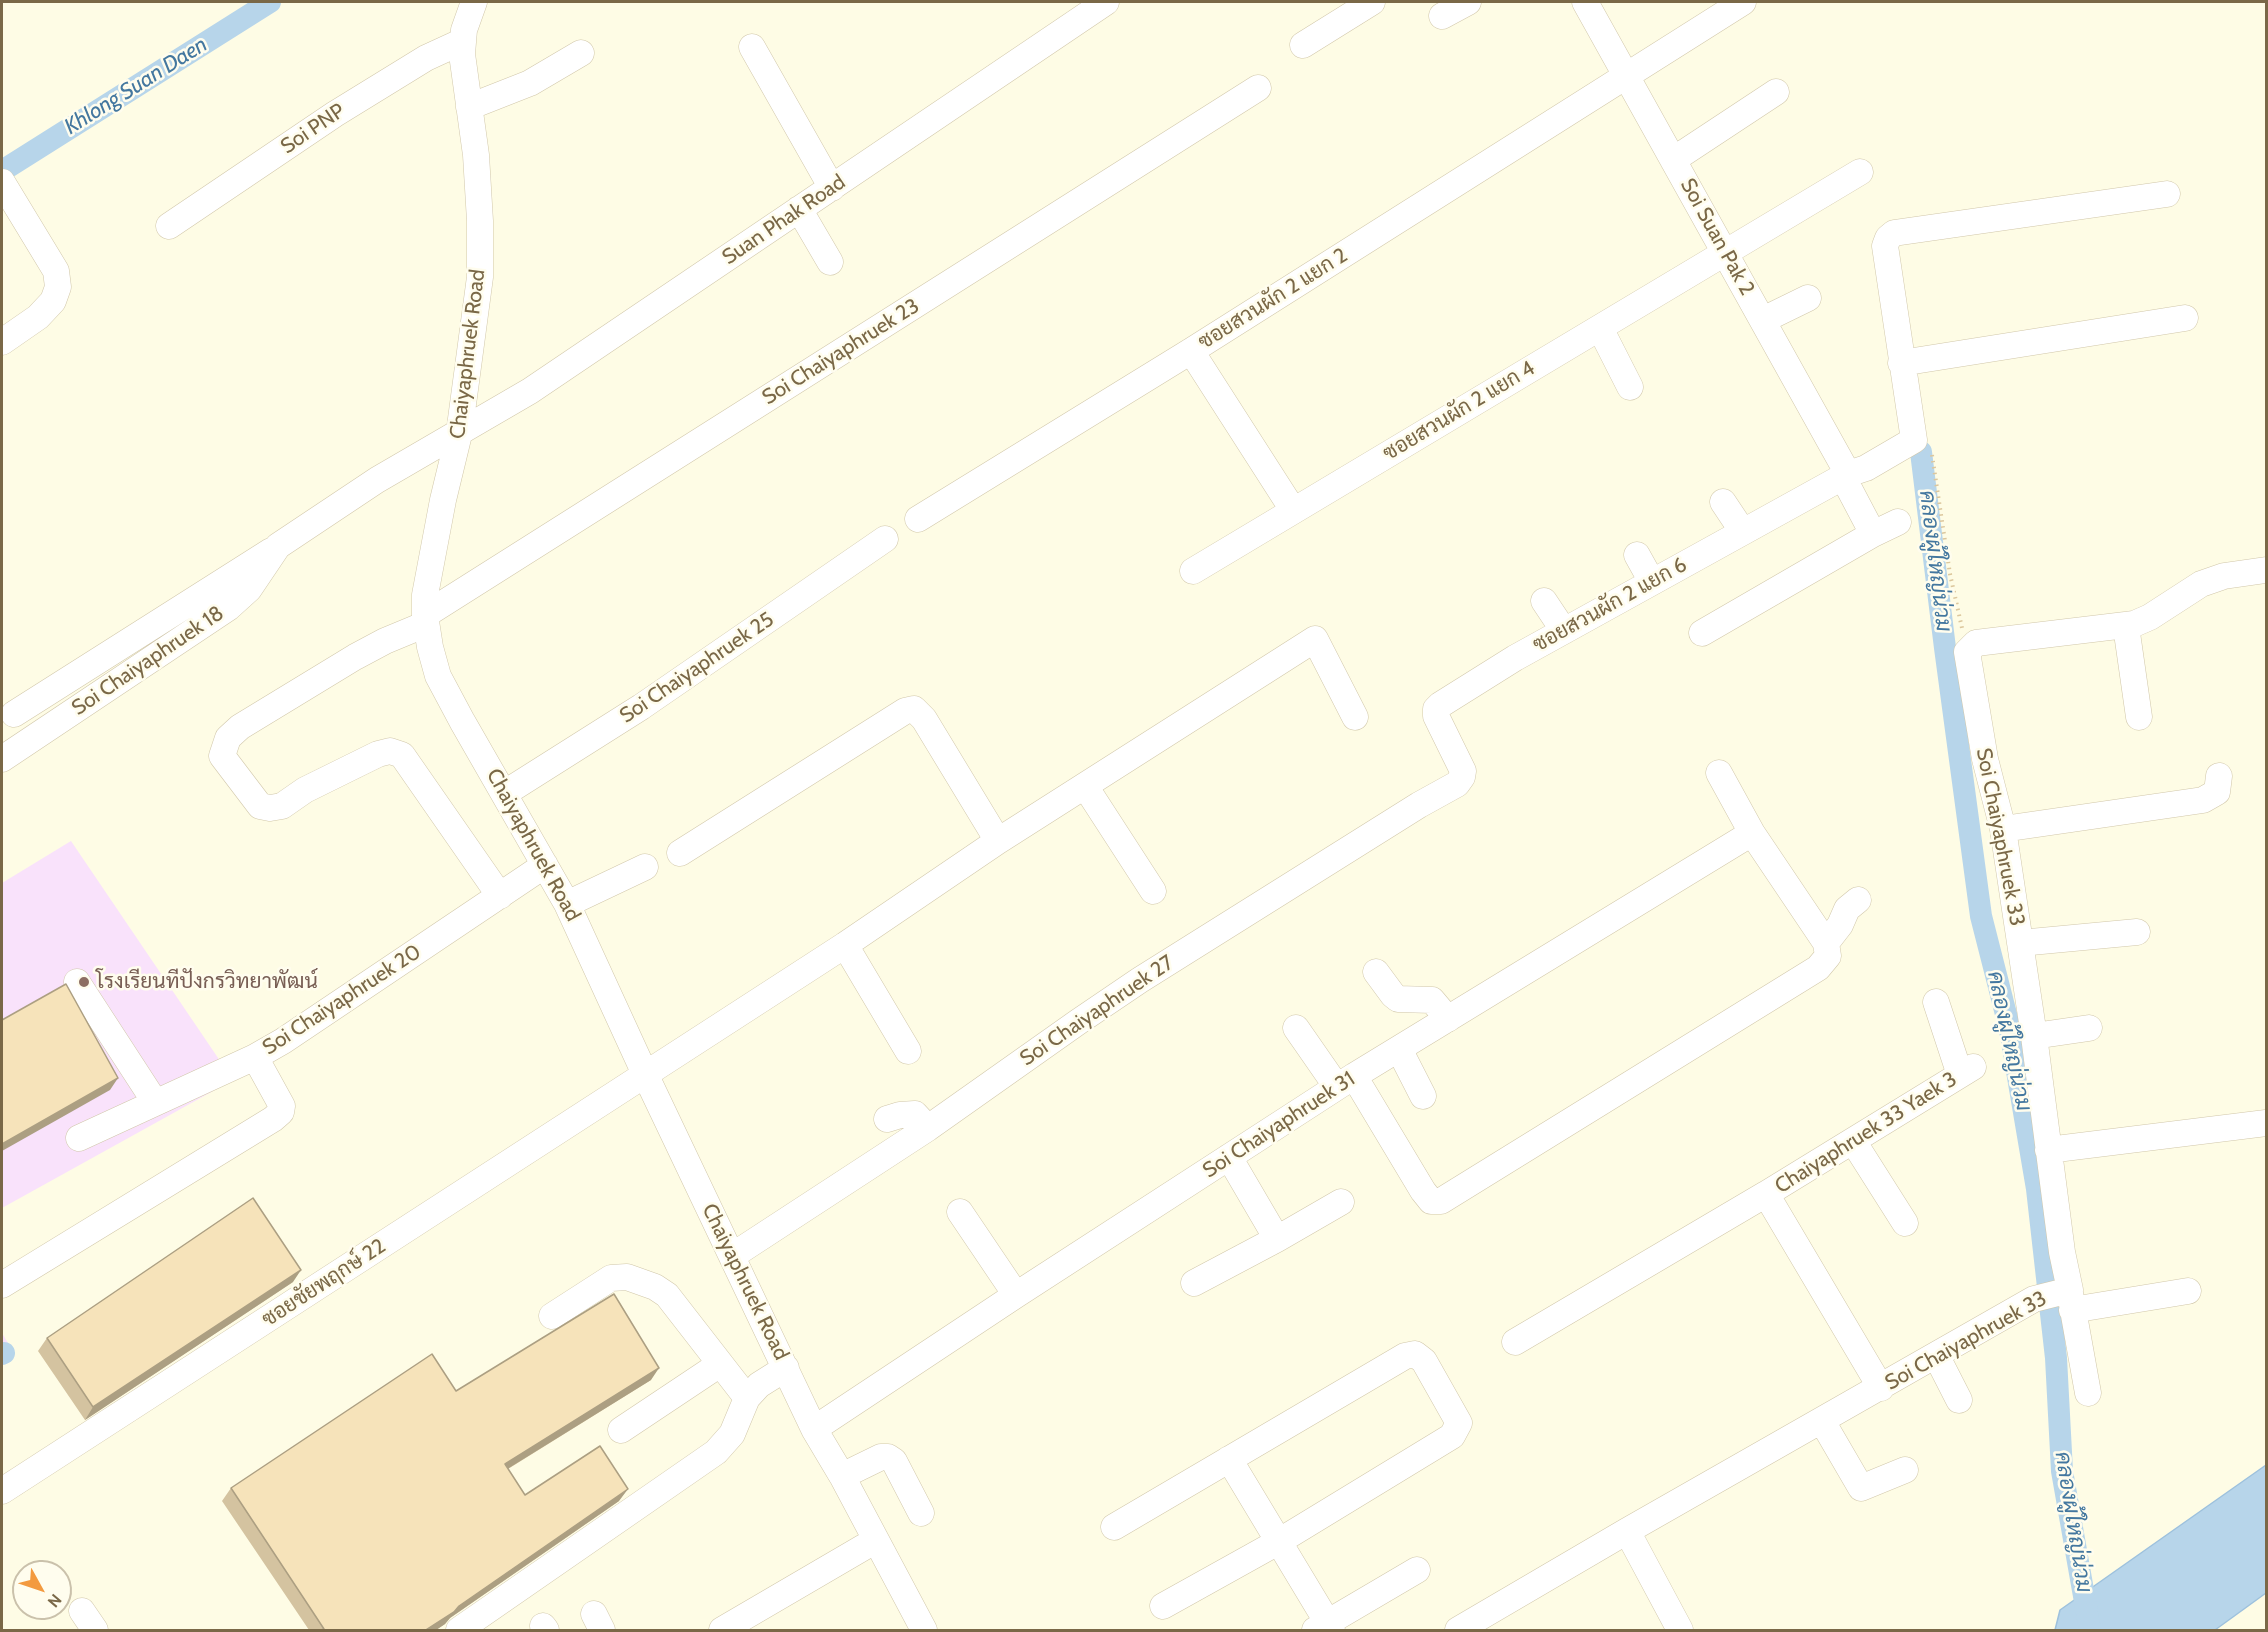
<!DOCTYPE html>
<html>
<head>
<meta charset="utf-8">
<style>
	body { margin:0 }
	#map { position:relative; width:2268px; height:1632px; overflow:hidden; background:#fefce5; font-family:Cabin,sans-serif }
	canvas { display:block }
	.frame { position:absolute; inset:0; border:3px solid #7a6847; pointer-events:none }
	.north { position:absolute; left:12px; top:1560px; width:60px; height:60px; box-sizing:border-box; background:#fffdee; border:2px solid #cac1ab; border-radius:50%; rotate:130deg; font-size:16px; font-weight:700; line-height:24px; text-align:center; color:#7a6847 }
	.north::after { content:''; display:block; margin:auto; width:21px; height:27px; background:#f39a3f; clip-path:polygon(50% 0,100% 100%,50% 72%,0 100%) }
</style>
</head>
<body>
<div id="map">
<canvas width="2268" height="1632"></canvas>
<div class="frame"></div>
<div class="north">N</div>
</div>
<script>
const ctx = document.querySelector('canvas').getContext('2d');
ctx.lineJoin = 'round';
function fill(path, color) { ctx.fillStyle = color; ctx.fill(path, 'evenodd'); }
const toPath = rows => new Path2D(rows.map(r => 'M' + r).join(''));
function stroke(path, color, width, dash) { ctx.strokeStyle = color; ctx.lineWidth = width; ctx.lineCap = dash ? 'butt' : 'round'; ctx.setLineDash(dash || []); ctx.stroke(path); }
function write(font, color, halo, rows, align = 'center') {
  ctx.font = font + ' Cabin,Sarabun,sans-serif'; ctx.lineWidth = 5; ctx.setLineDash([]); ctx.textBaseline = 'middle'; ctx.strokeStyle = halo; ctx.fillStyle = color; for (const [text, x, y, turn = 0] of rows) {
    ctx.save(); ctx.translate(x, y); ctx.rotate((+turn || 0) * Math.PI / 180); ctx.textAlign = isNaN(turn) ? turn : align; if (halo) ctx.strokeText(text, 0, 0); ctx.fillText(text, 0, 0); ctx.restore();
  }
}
const education = toPath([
	[71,841,233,1080,2,1208,2,883],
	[2,1333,14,1353,2,1362,2,1332]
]);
const water = toPath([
	[2266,1465,2266,1593,2215,1630,2055,1630,2060,1610,2266,1465]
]);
const canal = toPath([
	[2,171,270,2],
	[1921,452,1945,648,1981,916,2010,1030,2037,1189,2056,1358,2062,1471,2090,1630],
	[2,1354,4,1353]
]);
const path = toPath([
	[1932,455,1950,574,1962,628]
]);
const minor = toPath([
	[474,2,464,30,462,54,476,155,480,221,480,277,459,434,443,500,425,595,425,615,430,647,438,676,462,721,567,904,645,1074,814,1429,842,1476,924,1630],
	[1585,2,1848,474],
	[1442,16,1468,2],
	[1303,45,1372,2],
	[752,47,832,188],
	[469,107,530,83,581,53],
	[1673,160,1776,92],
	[2,182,56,271,58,287,53,301,38,317,2,342],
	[799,209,830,262],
	[169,226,335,114,426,58,463,41],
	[1763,320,1808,298],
	[1600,328,1630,387],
	[1191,351,1293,510],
	[1901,363,2185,318],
	[1843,477,1873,534,1898,522],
	[1723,502,1743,532],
	[918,519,1191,351,1743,2],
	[1637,555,1652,582],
	[1193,571,1860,172],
	[1544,601,1564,631],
	[425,615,1258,88],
	[426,624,385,641,355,657,240,727,228,738,222,756,260,806,270,808,282,806,305,790,378,754,390,751,402,755,500,896],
	[2126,626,2139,717],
	[1702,633,1873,534],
	[14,714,271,551],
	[2,759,228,608,249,589,278,546,377,480,530,391,1106,2],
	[1085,786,1153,891],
	[505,793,641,707,885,539],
	[2003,829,2203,800,2217,792,2219,776],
	[680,853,905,711,914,709,924,719,998,841],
	[567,904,645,867],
	[1826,943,1840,925,1847,909,1858,900],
	[2020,943,2137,932],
	[845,945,908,1051],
	[1376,972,1393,995,1398,999,1432,1000,1448,1019],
	[77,982,155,1102],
	[1936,1002,1960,1075],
	[1296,1028,1337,1087],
	[2034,1036,2089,1028],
	[1399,1049,1423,1096],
	[1354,1076,1423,1191,1431,1201,1441,1201,1818,968,1828,956,1826,943,1752,833,1719,773],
	[887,1119,900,1115,915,1114,928,1128],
	[79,1138,255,1057],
	[1853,1141,1905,1223],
	[2048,1150,2266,1123],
	[960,1212,1016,1295],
	[1277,1239,1341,1202],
	[732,1256,928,1128,1078,1022,1140,980,1419,805,1457,784,1462,777,1463,771,1436,716,1436,709,1440,705,1515,658,1848,474,1866,468,1914,440,1885,246,1888,238,1894,233,2167,194],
	[1194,1283,1277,1239,1229,1157],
	[2,1285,273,1119,281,1112,282,1106,255,1057,283,1041,545,865],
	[2070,1293,2088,1393],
	[2072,1310,2188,1291],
	[552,1316,611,1278,627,1277,655,1287,667,1295,747,1398],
	[1515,1342,1766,1194],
	[1936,1355,1959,1400],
	[1881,1388,1766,1194,1973,1067],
	[1822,1421,1861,1488,1905,1470],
	[814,1429,1016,1295,1354,1076,1752,833],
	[621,1430,720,1364],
	[1229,1459,1332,1630],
	[842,1476,881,1457,888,1457,894,1461,921,1513],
	[2,1491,845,945,998,841,1315,639,1355,717],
	[1114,1527,1405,1356,1415,1354,1424,1361,1459,1423,1452,1436,1278,1542,1163,1606],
	[1627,1531,1680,1630],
	[82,1611,95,1630],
	[594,1614,602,1630],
	[543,1626,546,1630],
	[459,1630,716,1452,732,1434,747,1398,759,1385,786,1368],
	[722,1630,876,1540],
	[1315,1630,1417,1570],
	[1458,1630,1627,1531,2034,1299,2070,1290,2062,1252,2034,1036,2003,829,1985,759,1967,652,1976,643,2134,624,2150,617,2201,584,2224,576,2266,570]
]);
const wall = toPath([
	[293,1282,85,1420,38,1351,47,1338],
	[651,1380,508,1469,525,1495,619,1501,450,1618,445,1624,436,1630,309,1630,222,1501,231,1488,456,1391]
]);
const shadedWall = toPath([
	[118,1078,110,1090,2,1151,2,1144],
	[301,1270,293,1282,85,1420,93,1407],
	[659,1368,651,1380,496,1476,505,1464],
	[628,1489,619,1501,450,1618,445,1624,436,1630,426,1630,459,1606]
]);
const building = toPath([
	[66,984,118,1078,2,1144,2,1020,66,984],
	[253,1198,301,1270,93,1407,47,1338,253,1198],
	[614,1294,659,1368,505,1464,525,1495,600,1446,628,1489,459,1606,454,1612,426,1630,321,1630,324,1629,231,1488,432,1354,456,1391,614,1294]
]);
const markers = [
	[84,982,6,"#8d6e63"]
];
const streetNames = [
	["Soi PNP",313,129,-34],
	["Suan Phak Road",784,220,-34],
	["Soi Suan Pak 2",1717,237,61],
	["ซอยสวนผัก 2 แยก 2",1273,299,-32],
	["Soi Chaiyaphruek 23",841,352,-32],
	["Chaiyaphruek Road",468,354,-83],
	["ซอยสวนผัก 2 แยก 4",1459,411,-31],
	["ซอยสวนผัก 2 แยก 6",1610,605,-29],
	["Soi Chaiyaphruek 18",148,661,-34],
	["Soi Chaiyaphruek 25",697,668,-34],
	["Soi Chaiyaphruek 33",2000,837,79],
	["Chaiyaphruek Road",533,845,61],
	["Soi Chaiyaphruek 20",342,1000,-33],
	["Soi Chaiyaphruek 27",1097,1011,-34],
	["Soi Chaiyaphruek 31",1279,1125,-33],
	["Chaiyaphruek 33 Yaek 3",1866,1133,-32],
	["Chaiyaphruek Road",745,1282,64],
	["ซอยชัยพฤกษ์ 22",324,1283,-33],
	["Soi Chaiyaphruek 33",1966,1341,-29]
];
const educationNames = [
	["โรงเรียนทีปังกรวิทยาพัฒน์",96,982]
];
const waterNames = [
	["Khlong Suan Daen",136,86,-32],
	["คลองผู้ใหญ่น่วม",1935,561,83],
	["คลองผู้ใหญ่น่วม",2009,1041,78],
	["คลองผู้ใหญ่น่วม",2073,1522,81]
];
fill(education, '#f9e2fb');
fill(water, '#b7d5ea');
stroke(water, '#9dc1dd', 1.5);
stroke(canal, '#b7d5ea', 22);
stroke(minor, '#d1c7aa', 27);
stroke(path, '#dcc79d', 4, [1.5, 4.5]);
stroke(minor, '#fff', 26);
fill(wall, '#d4c3a0');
fill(shadedWall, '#ac9f82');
fill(building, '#f6e3ba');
stroke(building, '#ac9f82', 1.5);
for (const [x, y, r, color] of markers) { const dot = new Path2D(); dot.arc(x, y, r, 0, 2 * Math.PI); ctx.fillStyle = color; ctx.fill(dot); stroke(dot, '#fffdee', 2); }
write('21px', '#7a6847', '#fffdee', streetNames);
write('21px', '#785e54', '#fffdee', educationNames, 'left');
write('italic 22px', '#43779f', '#fffdee', waterNames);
</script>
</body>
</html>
